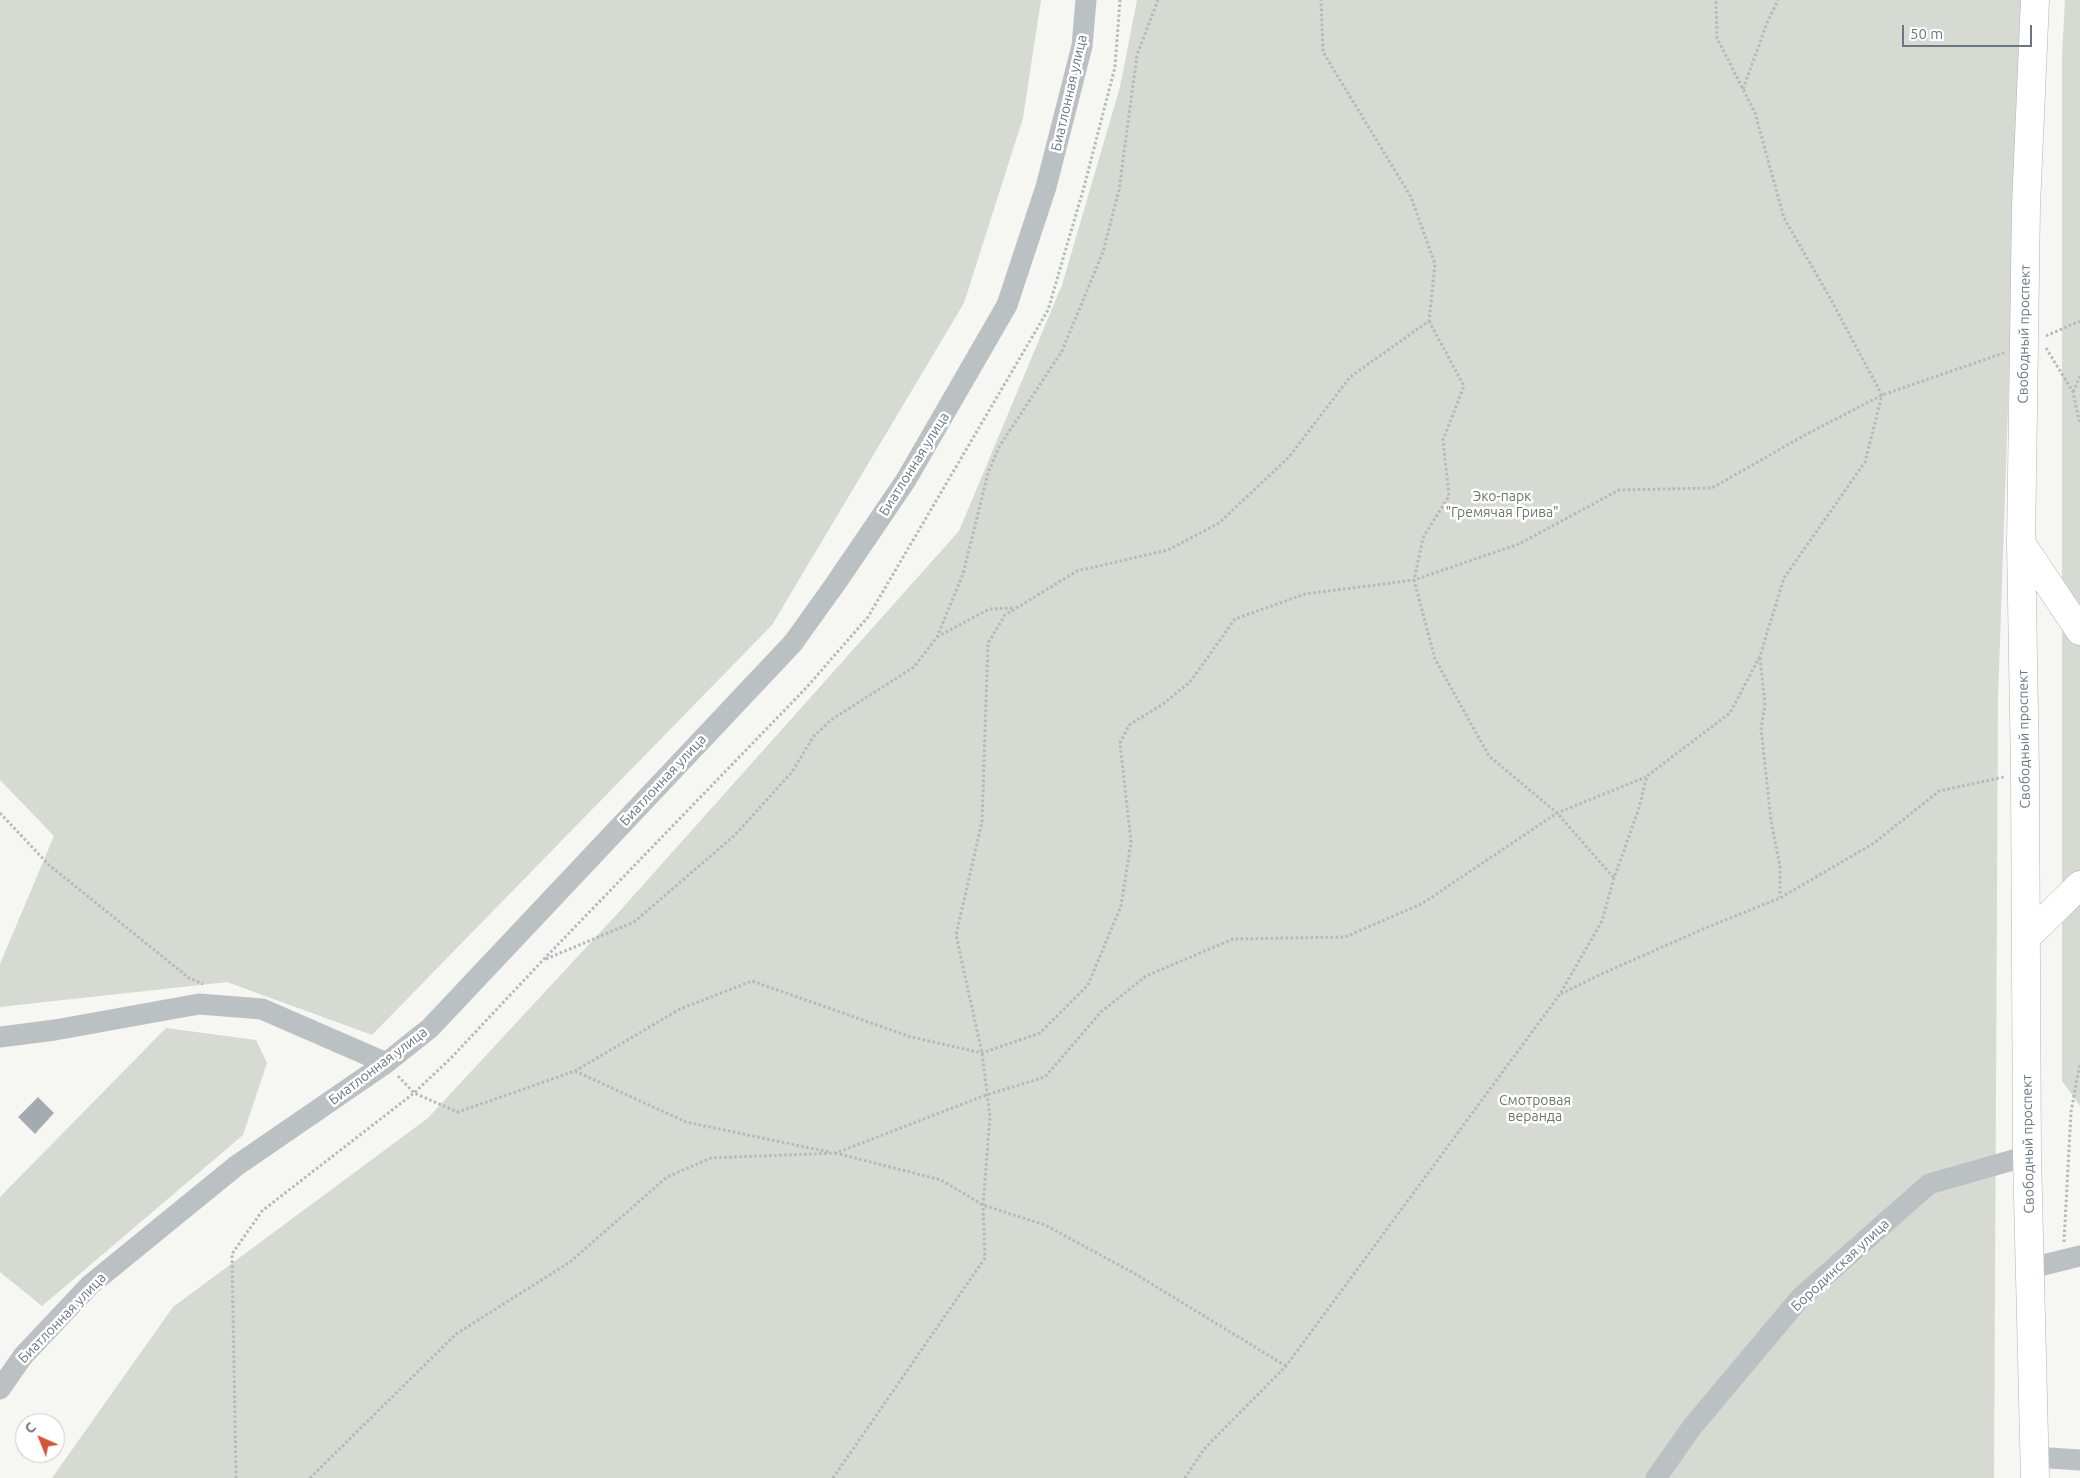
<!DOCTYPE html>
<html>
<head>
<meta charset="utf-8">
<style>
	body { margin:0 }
	#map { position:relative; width:2080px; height:1478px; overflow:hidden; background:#f6f6f3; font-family:Ubuntu,sans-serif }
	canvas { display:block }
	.north { position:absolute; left:15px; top:1413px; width:50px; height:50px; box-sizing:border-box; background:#fff; border:1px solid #c3c9cd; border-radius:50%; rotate:316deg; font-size:14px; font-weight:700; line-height:20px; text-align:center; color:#687781 }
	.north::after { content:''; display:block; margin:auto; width:18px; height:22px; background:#d05639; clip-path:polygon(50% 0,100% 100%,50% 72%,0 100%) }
	.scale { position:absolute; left:1902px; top:25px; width:130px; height:22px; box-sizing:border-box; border:2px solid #687781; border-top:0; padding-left:6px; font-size:15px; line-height:18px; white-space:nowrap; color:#687781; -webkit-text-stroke:4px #fff; paint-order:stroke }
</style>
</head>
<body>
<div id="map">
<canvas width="2080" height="1478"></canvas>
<div class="north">С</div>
<div class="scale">50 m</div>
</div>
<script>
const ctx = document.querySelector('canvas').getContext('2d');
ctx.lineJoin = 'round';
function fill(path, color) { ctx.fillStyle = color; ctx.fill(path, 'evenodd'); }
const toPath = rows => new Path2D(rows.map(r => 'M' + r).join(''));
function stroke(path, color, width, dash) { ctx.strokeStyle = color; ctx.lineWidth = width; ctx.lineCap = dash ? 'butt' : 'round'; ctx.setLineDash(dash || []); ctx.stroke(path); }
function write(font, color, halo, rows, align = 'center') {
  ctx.font = font + ' Ubuntu,sans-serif'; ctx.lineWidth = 5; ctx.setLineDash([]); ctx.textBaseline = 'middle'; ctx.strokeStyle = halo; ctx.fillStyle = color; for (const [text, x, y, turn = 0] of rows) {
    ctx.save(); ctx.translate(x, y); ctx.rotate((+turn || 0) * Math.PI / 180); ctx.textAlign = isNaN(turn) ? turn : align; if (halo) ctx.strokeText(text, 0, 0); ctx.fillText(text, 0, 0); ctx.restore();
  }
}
const green = toPath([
	[0,0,1041,0,1023,118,964,303,772,625,372,1035,227,982,0,1007,0,964,54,836,0,780],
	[1137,0,2022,0,1998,699,1994,1478,52,1478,173,1307,428,1118,618,913,959,531,1062,285,1120,87],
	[2065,0,2080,0,2080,1106,2062,1081,2062,55],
	[166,1028,256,1040,267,1063,243,1135,42,1306,0,1272,0,1197]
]);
const building = toPath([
	[38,1097,54,1113,35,1134,18,1117,38,1097]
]);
const path = toPath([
	[1743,89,1767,23,1778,0],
	[1429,321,1464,386,1443,440,1449,496,1423,538,1414,580,1435,659,1489,756,1557,813,1614,878],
	[2046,336,2080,321],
	[2046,348,2073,392,2080,425],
	[2073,392,2080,376],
	[937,637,989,609,1014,608],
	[1760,658,1765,705,1761,728,1771,821,1780,866,1780,897],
	[0,813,49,865,189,978,203,984],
	[546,959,634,922,735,835,792,772,813,737,831,720,914,667,937,637,963,574,988,473,999,447,1062,351,1103,252,1119,190,1137,55,1158,0],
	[1561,994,1597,976,1703,929,1780,898,1874,843,1939,791,2004,777],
	[575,1071,686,1122,829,1152],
	[398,1076,414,1093,458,1112,575,1071,680,1009,752,981,911,1037,982,1053,1040,1033,1088,985,1121,906,1131,842,1120,743,1129,725,1163,704,1190,682,1235,619,1305,594,1414,580,1519,544,1619,490,1712,488,1805,435,1882,395,2004,353],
	[835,1153,941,1180,983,1205,1045,1225,1132,1272,1286,1366],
	[2064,1242,2071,1112,2080,1063],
	[236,1478,232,1254,262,1211,414,1093,451,1058,543,960,806,688,868,617,1048,310,1084,187,1115,67,1120,0],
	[310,1478,456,1334,570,1262,667,1177,711,1158,836,1153,986,1095,1045,1077,1101,1012,1146,976,1233,939,1345,937,1423,903,1557,813,1646,777],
	[833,1478,985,1258,983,1205,990,1116,982,1053,956,935,982,822,988,643,1005,615,1077,571,1168,550,1219,523,1289,457,1350,377,1429,321,1435,264,1411,197,1323,52,1321,0],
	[1185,1478,1204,1449,1286,1366,1560,994,1602,921,1614,878,1638,811,1647,776,1730,713,1760,656,1784,578,1865,462,1882,395,1829,296,1784,218,1755,113,1717,38,1716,0]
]);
const minor = toPath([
	[0,1037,55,1030,199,1004,262,1009,386,1063],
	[2031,1268,2080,1256],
	[0,1389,23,1356,90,1285,236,1166,386,1063,430,1028,793,643,836,583,906,480,1007,305,1046,187,1082,46,1086,0],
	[2034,1457,2080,1460],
	[1656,1478,1692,1427,1801,1297,1929,1184,2027,1156]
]);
const major = toPath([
	[2021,543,2080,631],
	[2026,938,2080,885],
	[2035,1478,2027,1156,2025,772,2021,543,2026,206,2035,0]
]);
const streetNames = [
	["Биатлонная улица",1069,93,-77],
	["Свободный проспект",2024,334,-89],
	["Биатлонная улица",914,464,-58],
	["Свободный проспект",2024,739,-91],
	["Биатлонная улица",663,780,-47],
	["Биатлонная улица",378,1066,-37],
	["Свободный проспект",2028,1144,-91],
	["Бородинская улица",1840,1265,-43],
	["Биатлонная улица",62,1318,-46]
];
const parkNames = [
	["Эко-парк",1502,496],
	["\"Гремячая Грива\"",1502,512],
	["Смотровая",1535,1100],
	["веранда",1535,1116]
];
fill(green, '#d6dad3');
fill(building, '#a3abb0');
stroke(building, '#d7d7d6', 1);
stroke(major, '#afb4b7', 29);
stroke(path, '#b6b9bc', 3, [2.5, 2.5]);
stroke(minor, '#bbc0c3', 21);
stroke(major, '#fff', 28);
write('14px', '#687781', '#fff', streetNames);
write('14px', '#6b7966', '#fff', parkNames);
</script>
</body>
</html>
